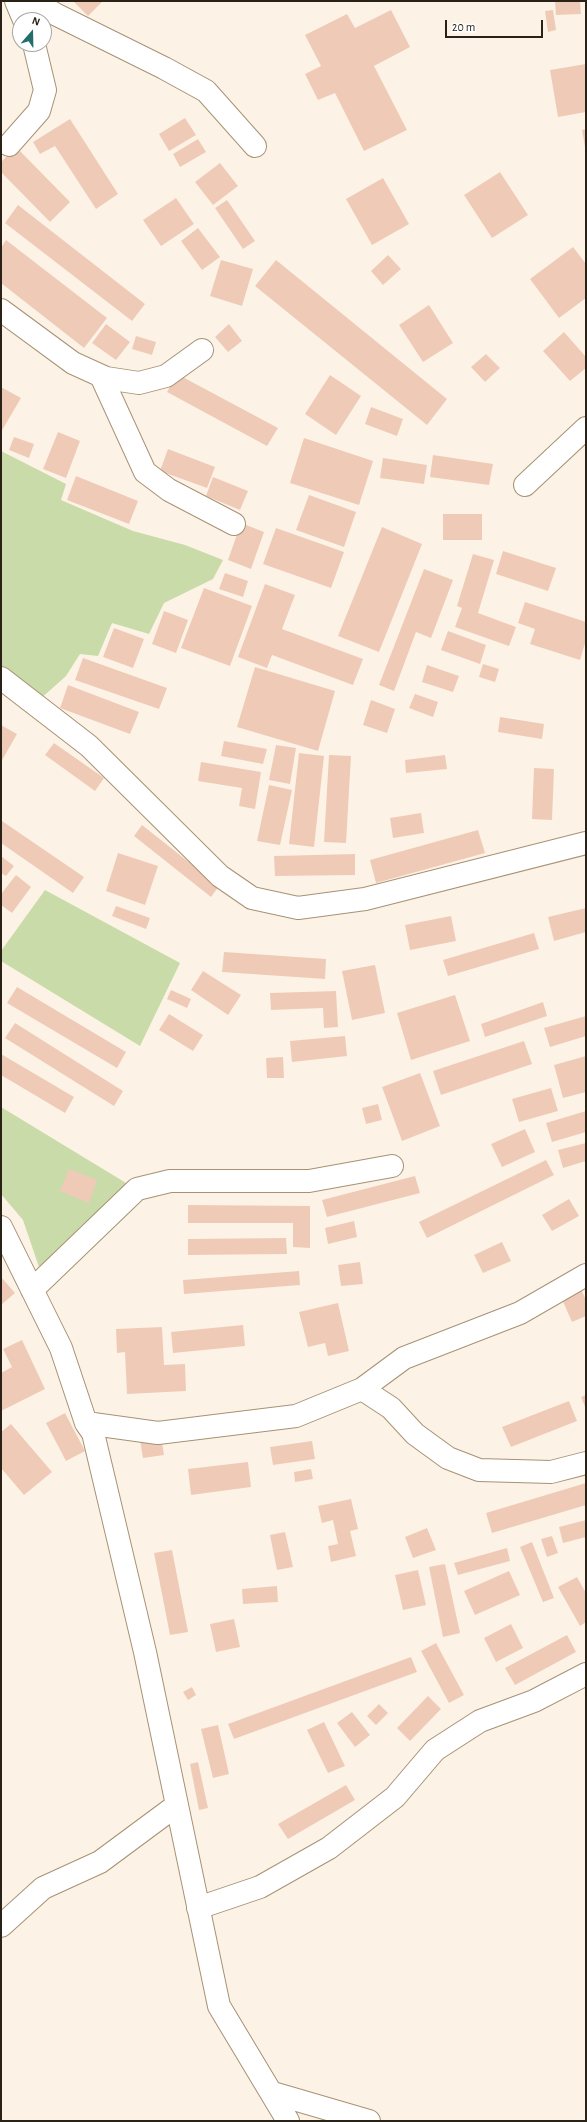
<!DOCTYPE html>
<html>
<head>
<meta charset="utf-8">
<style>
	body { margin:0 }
	#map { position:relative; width:587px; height:2122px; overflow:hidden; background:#fcf3e6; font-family:"Alegreya Sans",sans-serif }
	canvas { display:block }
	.frame { position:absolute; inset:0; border:2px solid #2a2216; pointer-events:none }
	.north { position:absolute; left:12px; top:12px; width:40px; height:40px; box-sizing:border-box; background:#fff; border:1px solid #aaa7a2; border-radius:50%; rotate:20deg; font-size:11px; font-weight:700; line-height:16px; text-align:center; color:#2a2216 }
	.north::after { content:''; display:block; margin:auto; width:14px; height:18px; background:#246e6a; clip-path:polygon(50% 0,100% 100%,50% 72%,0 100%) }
	.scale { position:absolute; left:445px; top:20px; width:98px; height:18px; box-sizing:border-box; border:2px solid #2a2216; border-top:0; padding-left:5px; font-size:12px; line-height:14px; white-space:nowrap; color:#2a2216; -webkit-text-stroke:3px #fff; paint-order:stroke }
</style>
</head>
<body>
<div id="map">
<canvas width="587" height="2122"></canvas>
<div class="frame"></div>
<div class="north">N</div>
<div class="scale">20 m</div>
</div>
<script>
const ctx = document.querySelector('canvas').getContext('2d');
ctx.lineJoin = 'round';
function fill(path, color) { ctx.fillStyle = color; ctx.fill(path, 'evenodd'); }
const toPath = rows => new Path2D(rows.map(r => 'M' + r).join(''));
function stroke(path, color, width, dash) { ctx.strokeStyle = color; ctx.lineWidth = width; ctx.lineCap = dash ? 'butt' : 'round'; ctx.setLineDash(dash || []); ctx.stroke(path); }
const green = toPath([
	[1,451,66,484,61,500,133,531,185,545,223,560,213,579,164,603,149,634,112,623,98,656,80,654,66,676,38,701,1,672],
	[45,890,180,963,140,1046,1,961,1,951],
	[1,1107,131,1186,41,1273,23,1220,1,1194]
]);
const building = toPath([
	[73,1,103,1,88,16],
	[555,1,580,1,581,14,556,15],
	[391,10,410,47,374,66,407,130,364,151,335,93,318,100,305,74,321,66,305,35,347,14,355,28],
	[553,10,556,30,548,32,545,11],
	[586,64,586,112,558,117,550,70],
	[185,118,196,135,169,151,159,134],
	[70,119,118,194,96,209,55,146,40,154,33,142],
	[586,129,586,147,585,147,582,130],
	[198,139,206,152,180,167,173,154],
	[16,147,70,202,50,222,1,172,1,162],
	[220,163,238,186,213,205,195,182],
	[500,172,528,215,492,238,464,195],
	[383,178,409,224,372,245,346,199],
	[176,198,194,224,161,246,143,220],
	[227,200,255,241,243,249,215,208],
	[18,205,145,304,132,321,5,223],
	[198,228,220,257,202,270,181,241],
	[6,240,107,318,84,348,1,283,1,248],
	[573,247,586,264,586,298,559,318,530,279],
	[388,255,401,269,383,285,371,271],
	[221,260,253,269,242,306,210,296],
	[276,260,447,399,427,425,255,286],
	[429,305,453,343,423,362,399,325],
	[106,324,130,342,116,360,92,343],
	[229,324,242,341,228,352,215,337],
	[564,332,586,357,586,368,570,381,543,351],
	[136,336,156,342,152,355,132,349],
	[486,354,500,368,485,382,471,367],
	[177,374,278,428,267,446,167,392],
	[330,375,361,396,336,435,305,414],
	[1,387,21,398,1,432],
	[371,407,403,419,397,436,365,424],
	[58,432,80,441,66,478,43,469],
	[14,437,34,444,29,458,9,450],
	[304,438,373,461,359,505,290,483],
	[168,449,215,467,207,488,160,471],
	[433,455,493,464,489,485,430,477],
	[383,458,427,465,424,484,380,478],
	[76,476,138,501,129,524,67,500],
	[213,477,248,491,240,510,206,496],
	[309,495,356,512,344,547,296,530],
	[443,514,482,514,482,540,443,540],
	[241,523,264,532,251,569,228,560],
	[382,527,422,544,379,652,338,636],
	[276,528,344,552,331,588,263,564],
	[503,551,556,568,548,591,496,574],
	[473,554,494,560,478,613,516,627,509,646,455,627,462,608,457,606],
	[424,569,453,580,431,638,416,632,394,691,379,685],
	[225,573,248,581,243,597,219,589],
	[265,584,295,595,282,629,363,659,353,685,272,655,267,668,238,657],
	[204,588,252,606,230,666,181,648],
	[525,602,586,622,586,640,580,660,530,644,535,629,518,623],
	[164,611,188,620,176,653,152,644],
	[114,628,144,639,133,668,103,657],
	[448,631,486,645,480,664,441,650],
	[83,658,167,688,159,709,75,680],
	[483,664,499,669,495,682,479,677],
	[427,665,459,676,453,692,422,682],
	[255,667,335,691,318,751,237,727],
	[68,685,139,712,130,734,60,708],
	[415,694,438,702,433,717,409,708],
	[371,700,395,709,387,733,363,725],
	[500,717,544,724,542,739,498,732],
	[1,725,17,734,1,762],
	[224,741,267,749,263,764,221,756],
	[54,743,104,778,95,791,45,755],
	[276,745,296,748,290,784,269,780],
	[299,753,324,756,314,847,289,844],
	[329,755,351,756,346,843,324,842],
	[445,755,447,769,406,773,405,760],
	[201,762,261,772,255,809,239,806,242,788,198,781],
	[534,768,554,769,552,820,532,819],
	[269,785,292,790,280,845,257,841],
	[421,813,424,833,393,838,390,818],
	[2,821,84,877,73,893,1,843],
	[142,825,219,886,211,897,134,836],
	[478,830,485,853,376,883,370,860],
	[118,853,158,866,145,905,106,891],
	[355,854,355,875,275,876,274,856],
	[1,856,14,866,6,876,1,873],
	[16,875,31,887,12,913,1,905,1,894],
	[116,906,150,918,146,929,112,916],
	[586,908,586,932,554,941,548,917],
	[451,916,456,941,410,950,405,925],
	[534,933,539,949,448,976,443,960],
	[224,952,326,959,325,979,222,972],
	[375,965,385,1013,352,1020,342,971],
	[203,971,241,995,228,1015,191,990],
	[17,987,126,1052,117,1068,7,1003],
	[171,990,191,999,187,1008,167,999],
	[336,991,338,1027,324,1028,323,1008,271,1010,270,993],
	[455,995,470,1041,411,1060,397,1013],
	[543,1002,547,1016,485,1037,481,1024],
	[169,1014,203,1035,193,1051,159,1030],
	[586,1016,586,1036,550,1047,544,1028],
	[15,1023,123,1091,114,1106,5,1038],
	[345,1036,347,1056,292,1062,290,1041],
	[524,1041,532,1064,441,1095,433,1071],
	[1,1054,74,1097,65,1113,1,1075],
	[586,1056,586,1092,563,1098,554,1065],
	[283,1057,284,1078,267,1078,266,1058],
	[420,1073,440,1126,402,1141,382,1087],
	[551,1088,558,1111,519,1122,512,1099],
	[378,1104,382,1120,366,1124,362,1108],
	[586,1111,586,1132,552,1142,546,1123],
	[525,1129,535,1152,502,1167,491,1144],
	[586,1143,586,1161,563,1168,558,1150],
	[546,1160,554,1175,427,1238,419,1222],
	[69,1169,97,1180,89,1203,60,1191],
	[415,1176,420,1193,327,1217,322,1200],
	[569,1199,579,1216,552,1231,542,1215],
	[188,1205,310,1206,310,1248,293,1247,293,1223,188,1223],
	[354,1221,357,1237,328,1244,325,1228],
	[286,1238,287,1254,188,1255,188,1239],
	[502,1242,511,1261,483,1273,474,1255],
	[360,1262,363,1284,341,1286,338,1265],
	[299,1271,300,1285,184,1294,183,1280],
	[1,1277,15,1293,1,1305],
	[581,1289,586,1300,586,1316,572,1322,561,1297],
	[338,1303,349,1351,328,1356,325,1343,308,1347,299,1312],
	[243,1325,245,1346,173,1353,171,1332],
	[162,1327,164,1365,185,1364,186,1391,127,1394,125,1352,117,1353,116,1329],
	[22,1340,45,1389,1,1411,1,1373,12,1367,3,1349],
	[586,1395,586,1409,581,1397],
	[569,1401,577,1421,511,1447,502,1427],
	[65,1413,85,1451,66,1461,46,1423],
	[11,1424,52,1472,24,1495,1,1468,1,1432],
	[161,1436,164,1455,143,1458,140,1440],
	[312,1441,315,1459,273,1465,270,1447],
	[248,1462,251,1487,191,1495,188,1469],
	[311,1469,313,1479,295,1482,294,1472],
	[586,1483,586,1505,492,1533,486,1513],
	[351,1499,358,1529,350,1531,356,1556,331,1562,328,1546,338,1544,333,1520,322,1523,318,1506],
	[586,1520,586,1537,563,1543,559,1527],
	[427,1528,436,1550,413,1558,405,1537],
	[285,1532,293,1567,277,1570,270,1535],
	[552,1536,558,1553,547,1557,541,1539],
	[532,1542,554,1598,543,1602,520,1547],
	[507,1548,510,1561,458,1575,454,1563],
	[172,1550,188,1632,170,1635,154,1553],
	[445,1564,460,1633,443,1637,429,1567],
	[418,1570,426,1605,403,1610,395,1575],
	[509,1571,520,1595,475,1615,464,1591],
	[577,1577,586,1593,586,1622,580,1626,558,1587],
	[277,1586,278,1602,243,1604,242,1589],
	[234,1619,240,1647,216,1652,210,1624],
	[511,1624,523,1648,496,1662,484,1638],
	[567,1635,576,1652,515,1685,505,1668],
	[436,1643,464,1695,449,1703,421,1651],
	[411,1657,417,1672,234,1739,228,1724],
	[192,1687,196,1695,188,1700,183,1692],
	[428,1696,441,1709,410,1741,397,1728],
	[379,1704,388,1713,376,1725,367,1716],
	[352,1712,370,1735,355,1747,337,1723],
	[324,1722,345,1766,328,1773,307,1730],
	[218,1725,229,1774,213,1778,201,1729],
	[198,1762,208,1808,199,1810,190,1764],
	[346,1785,355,1800,288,1839,278,1824]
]);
const minor = toPath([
	[16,1,24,20],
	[33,1,55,14,164,68,206,91,255,146],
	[9,145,39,111,45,90,34,44],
	[1,310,73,363,106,378,139,383,166,376,202,350],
	[101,376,145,472,169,490,234,524],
	[525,485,586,428],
	[1,678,89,746,220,876,252,898,298,908,365,899,586,843],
	[1,1227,61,1348,86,1423,93,1433,145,1652,219,2006,288,2121],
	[32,1290,137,1189,170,1181,309,1181,392,1166],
	[362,1389,391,1408,415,1434,448,1458,479,1470,551,1472,586,1463],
	[86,1423,158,1433,296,1416,362,1389,404,1358,520,1313,586,1275],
	[198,1908,260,1887,329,1848,395,1797,435,1750,480,1721,534,1701,586,1674],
	[1,1926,43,1888,100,1862,177,1805],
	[273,2093,369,2121]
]);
fill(green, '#c9dba8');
fill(building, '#efcbb7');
stroke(minor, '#a79274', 24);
stroke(minor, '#fff', 22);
</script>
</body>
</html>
